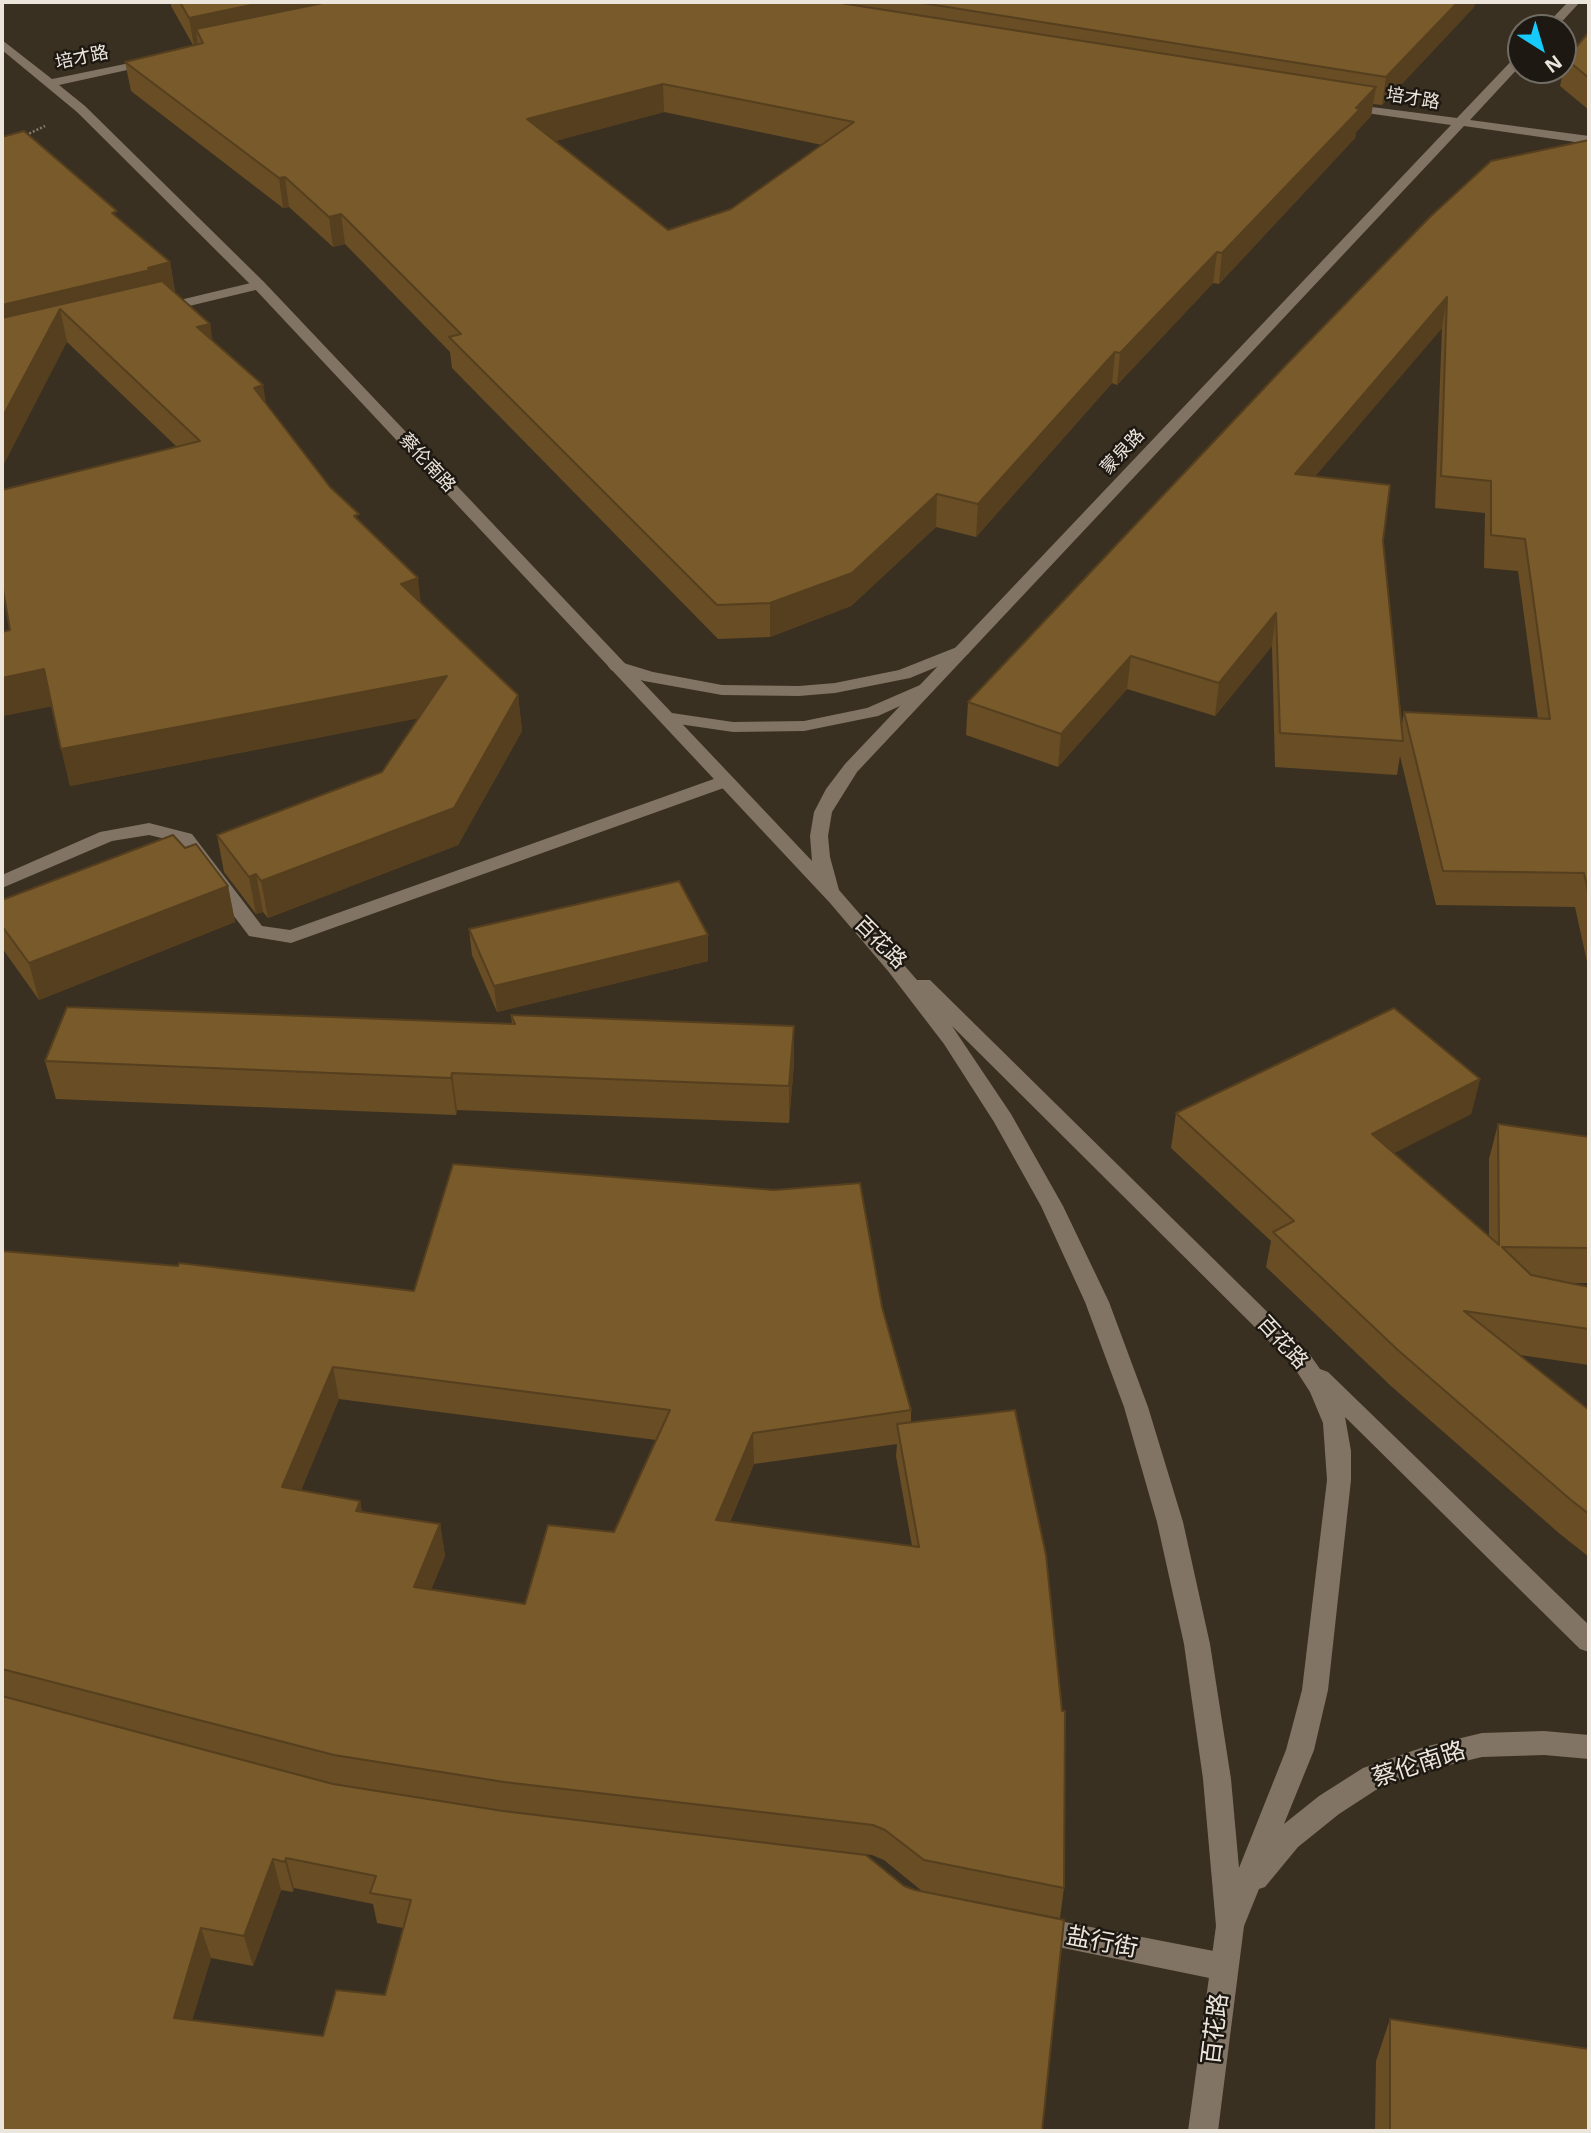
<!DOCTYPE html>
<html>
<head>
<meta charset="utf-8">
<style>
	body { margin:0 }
	#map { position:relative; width:1591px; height:2133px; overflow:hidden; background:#3a3021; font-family:"Noto Sans",sans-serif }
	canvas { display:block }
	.frame { position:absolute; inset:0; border:4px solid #ece5dc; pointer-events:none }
	.north { position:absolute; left:1507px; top:14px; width:70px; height:70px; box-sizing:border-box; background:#1d1912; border:2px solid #706b63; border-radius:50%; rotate:143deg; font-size:19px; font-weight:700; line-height:28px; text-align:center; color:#ece5dc }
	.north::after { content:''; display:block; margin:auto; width:24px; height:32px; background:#16cafb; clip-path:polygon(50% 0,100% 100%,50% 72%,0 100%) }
</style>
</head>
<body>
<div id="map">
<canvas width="1591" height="2133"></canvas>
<div class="frame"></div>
<div class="north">N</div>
</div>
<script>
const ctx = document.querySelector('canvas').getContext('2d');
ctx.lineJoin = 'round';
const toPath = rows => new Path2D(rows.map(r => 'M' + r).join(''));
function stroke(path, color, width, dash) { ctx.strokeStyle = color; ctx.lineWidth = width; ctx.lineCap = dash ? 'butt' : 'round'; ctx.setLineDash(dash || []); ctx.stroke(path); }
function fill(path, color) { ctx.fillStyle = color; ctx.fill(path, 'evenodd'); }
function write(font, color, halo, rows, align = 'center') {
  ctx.font = font + ' "Noto Sans","Noto Sans SC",sans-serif'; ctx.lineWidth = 5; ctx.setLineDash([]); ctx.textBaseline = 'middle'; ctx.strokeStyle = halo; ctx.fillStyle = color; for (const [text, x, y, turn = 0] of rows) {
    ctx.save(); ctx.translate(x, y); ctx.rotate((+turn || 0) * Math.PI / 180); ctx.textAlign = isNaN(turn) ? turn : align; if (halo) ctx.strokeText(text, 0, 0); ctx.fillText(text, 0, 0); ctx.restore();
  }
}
const path = toPath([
	[22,137,45,126]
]);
const lane = toPath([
	[259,281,264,282,264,288,160,313,153,309,155,306,259,281],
	[725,775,732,777,734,781,732,785,291,943,249,936,178,842,149,835,112,841,2,888,2,875,100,832,149,823,192,834,262,926,290,930,725,775],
	[1034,1916,1224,1953,1234,1957,1238,1967,1234,1977,1224,1981,1034,1942,1024,1938,1020,1929,1024,1920,1034,1916]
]);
const street = toPath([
	[962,645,968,646,971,650,968,654,910,678,835,693,799,696,722,695,644,681,611,670,608,666,617,661,653,672,722,685,799,686,835,683,899,670,962,645],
	[927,682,933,683,936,687,933,691,878,716,804,731,733,732,665,722,656,717,665,712,733,722,804,721,867,708,927,682]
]);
const secondary = toPath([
	[1568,2,1580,2,1556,28,1543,28,1568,2],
	[2,40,52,79,159,57,159,63,59,85,85,106,264,282,812,861,810,836,814,812,826,789,845,764,1451,125,1345,110,1341,109,1341,103,1457,118,1517,55,1521,54,1521,65,1470,120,1589,136,1589,144,1464,126,857,772,832,812,828,836,830,857,839,890,917,980,930,980,1308,1352,1320,1369,1328,1372,1589,1625,1589,1652,1580,1649,1345,1417,1351,1451,1351,1480,1328,1690,1314,1750,1284,1824,1319,1796,1363,1768,1424,1747,1482,1733,1544,1731,1589,1735,1589,1759,1544,1755,1482,1757,1424,1771,1382,1786,1339,1814,1298,1847,1265,1887,1259,1889,1244,1926,1218,2131,1188,2131,1216,1926,1203,1779,1184,1644,1157,1522,1124,1407,1085,1302,1041,1206,994,1122,944,1044,888,971,830,903,254,288,77,112,2,50,2,40],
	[952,1026,1292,1364,1310,1392,1323,1423,1327,1480,1302,1690,1286,1750,1239,1868,1231,1779,1210,1644,1183,1522,1148,1407,1109,1302,1063,1206,1011,1114,952,1026]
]);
const wall = toPath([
	[171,2,1475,2,1474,7,1382,105,1373,104,1371,116,1356,132,1355,138,1219,284,1213,283,1117,385,1112,383,976,537,936,527,851,606,770,637,718,639,452,368,450,352,345,244,333,247,289,207,283,208,131,91,125,62,193,45,171,6],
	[664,112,822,145,731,209,668,230,555,141],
	[1589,32,1589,110,1560,86,1566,59],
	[2,137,118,218,170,262,175,292,210,324,212,340,266,404,330,487,360,521,421,602,518,695,522,731,458,845,268,918,263,912,256,914,224,872,217,835,382,772,418,718,70,786,52,706,2,716,2,632,10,630,177,447,67,342],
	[1589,140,1589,971,1575,907,1436,905,1400,756,1397,775,1275,767,1272,646,1215,716,1127,689,1058,767,966,735,968,702],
	[1442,328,1435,508,1485,513,1484,568,1518,571,1538,719,1404,712,1402,724,1383,541,1315,476],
	[228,886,235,922,39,1000,2,948,2,900],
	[469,929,708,935,708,961,497,1012,472,955],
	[511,1015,794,1026,794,1063,789,1123,457,1110,456,1115,56,1099,45,1061,512,1024],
	[1480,1079,1471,1114,1394,1153,1489,1236,1489,1159,1498,1124,1589,1137,1589,1283,1569,1283,1589,1287,1589,1365,1520,1355,1589,1410,1589,1557,1560,1534,1391,1386,1266,1267,1271,1241,1171,1148,1176,1113],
	[2,1251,414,1291,882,1307,911,1410,911,1423,1064,1888,1060,1918,922,1891,884,1860,872,1855,679,1833,1042,2131,2,2131],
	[339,1399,656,1440,614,1532,525,1604,431,1589,445,1556,440,1524,362,1512,360,1501,301,1490],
	[897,1444,896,1456,912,1546,730,1522,754,1464],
	[294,1888,373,1904,377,1923,403,1928,385,1995,323,2036,192,2020,211,1958,253,1966,281,1890,293,1892],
	[1390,2019,1589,2131,1375,2131,1376,2061]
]);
const shadedWall = toPath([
	[265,2,480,2,196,29,198,45,194,46,189,18],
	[1458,2,1475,2,1474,7,1382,105,1386,77],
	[663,84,664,112,529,148,527,119],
	[1376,87,1371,116,1356,132,1355,138,1219,284,1222,253],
	[285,177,289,207,283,208,279,178],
	[341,214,345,244,333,247,329,217],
	[1217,252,1213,283,1117,385,1120,353],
	[170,262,175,295,60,309,67,342,2,468,2,305],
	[1447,297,1442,328,1290,506,1295,474],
	[210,324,215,357,197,327],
	[1115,352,1112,383,976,537,978,504],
	[263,385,269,419,254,388],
	[937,494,936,527,851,606,770,637,770,603],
	[418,578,422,613,401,584],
	[1276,613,1272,646,1215,716,1219,683],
	[1131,656,1127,689,1058,767,1061,734],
	[44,669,53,706,2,716,2,678],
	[447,676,451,712,70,786,61,749],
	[518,695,522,731,458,845,268,918,261,881],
	[256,874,263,912,256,914,249,877],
	[228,886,235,922,39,1000,29,963],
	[708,935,708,961,497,1012,494,986],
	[794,1026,794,1063,789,1123,789,1086],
	[452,1073,457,1110,456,1115,451,1078],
	[1480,1079,1471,1114,1365,1168,1372,1134],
	[333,1367,339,1399,289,1519,282,1487],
	[753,1433,754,1464,717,1552,716,1520],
	[360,1501,366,1533,356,1511],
	[440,1524,445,1556,420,1618,414,1587],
	[286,1858,294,1888,293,1892,285,1862],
	[273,1859,281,1890,253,1966,244,1936],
	[201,1928,211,1958,184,2047,174,2018]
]);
const building = toPath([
	[180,2,265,2,189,18,180,2],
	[328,2,834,2,1376,87,1356,108,1360,109,1222,253,1217,252,1120,353,1115,352,978,504,937,494,852,573,770,603,717,605,449,337,461,334,341,214,329,217,285,177,279,178,125,62,203,43,196,29,328,2],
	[663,84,854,122,731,209,668,230,527,119,663,84],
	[916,2,1458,2,1386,77,916,2],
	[1589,32,1589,78,1566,59,1589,32],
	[24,131,117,211,112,213,170,262,148,268,150,270,2,305,2,137,24,131],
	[1589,140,1589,895,1584,873,1443,871,1404,712,1550,719,1525,539,1491,535,1491,481,1441,476,1447,297,1295,474,1390,485,1383,541,1403,741,1280,733,1276,613,1219,683,1131,656,1061,734,968,702,1286,365,1431,216,1491,161,1589,140],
	[162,281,210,324,197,327,263,385,254,388,330,487,359,514,354,516,418,578,401,584,518,695,454,808,261,881,256,874,249,877,217,835,382,772,447,676,61,749,44,669,2,678,2,632,10,630,2,584,2,490,200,441,60,309,2,418,2,318,162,281],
	[173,835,185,848,196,844,228,886,29,963,2,926,2,900,173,835],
	[679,881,708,935,494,986,469,929,679,881],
	[67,1007,515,1024,511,1015,794,1026,789,1086,452,1073,451,1078,45,1061,67,1007],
	[1394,1008,1480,1079,1372,1134,1499,1245,1498,1124,1589,1137,1589,1248,1502,1247,1531,1275,1589,1287,1589,1329,1464,1311,1589,1410,1589,1514,1571,1500,1399,1351,1273,1232,1294,1221,1176,1113,1394,1008],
	[453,1164,774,1190,860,1183,882,1307,911,1410,753,1433,716,1520,919,1547,897,1424,1015,1410,1046,1555,1062,1711,1065,1711,1064,1888,924,1860,885,1830,873,1825,504,1782,334,1755,2,1669,2,1251,178,1266,179,1263,414,1291,453,1164],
	[333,1367,670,1410,614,1532,548,1525,525,1604,414,1587,440,1524,356,1511,360,1501,282,1487,333,1367],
	[2,1696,333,1784,503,1811,866,1855,904,1886,915,1890,1064,1920,1042,2131,2,2131,2,1696],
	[286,1858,376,1876,370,1893,411,1900,385,1995,336,1990,323,2036,174,2018,201,1928,244,1936,273,1859,285,1862,286,1858],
	[1390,2019,1589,2049,1589,2131,1390,2131,1390,2019]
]);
const farStreetnames = [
	["培才路",82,58,-12],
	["培才路",1413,99,9],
	["蒙泉路",1123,452,-47],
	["蔡伦南路",427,463,47]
];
const streetNames = [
	["百花路",880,943,45],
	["百花路",1282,1343,47]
];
const nearStreetnames = [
	["蔡伦南路",1419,1765,-18],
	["盐行街",1102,1943,11],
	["百花路",1216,2029,-83]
];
stroke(path, '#837a6d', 2.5, [2, 2]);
fill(lane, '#817464');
fill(street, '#817464');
fill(secondary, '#817464');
fill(wall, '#684d25');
fill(shadedWall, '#553f1e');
fill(building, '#795a2b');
stroke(building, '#553f1e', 2);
write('18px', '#ece5dc', '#1d1912', farStreetnames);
write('21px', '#ece5dc', '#1d1912', streetNames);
write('24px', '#ece5dc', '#1d1912', nearStreetnames);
</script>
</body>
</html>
